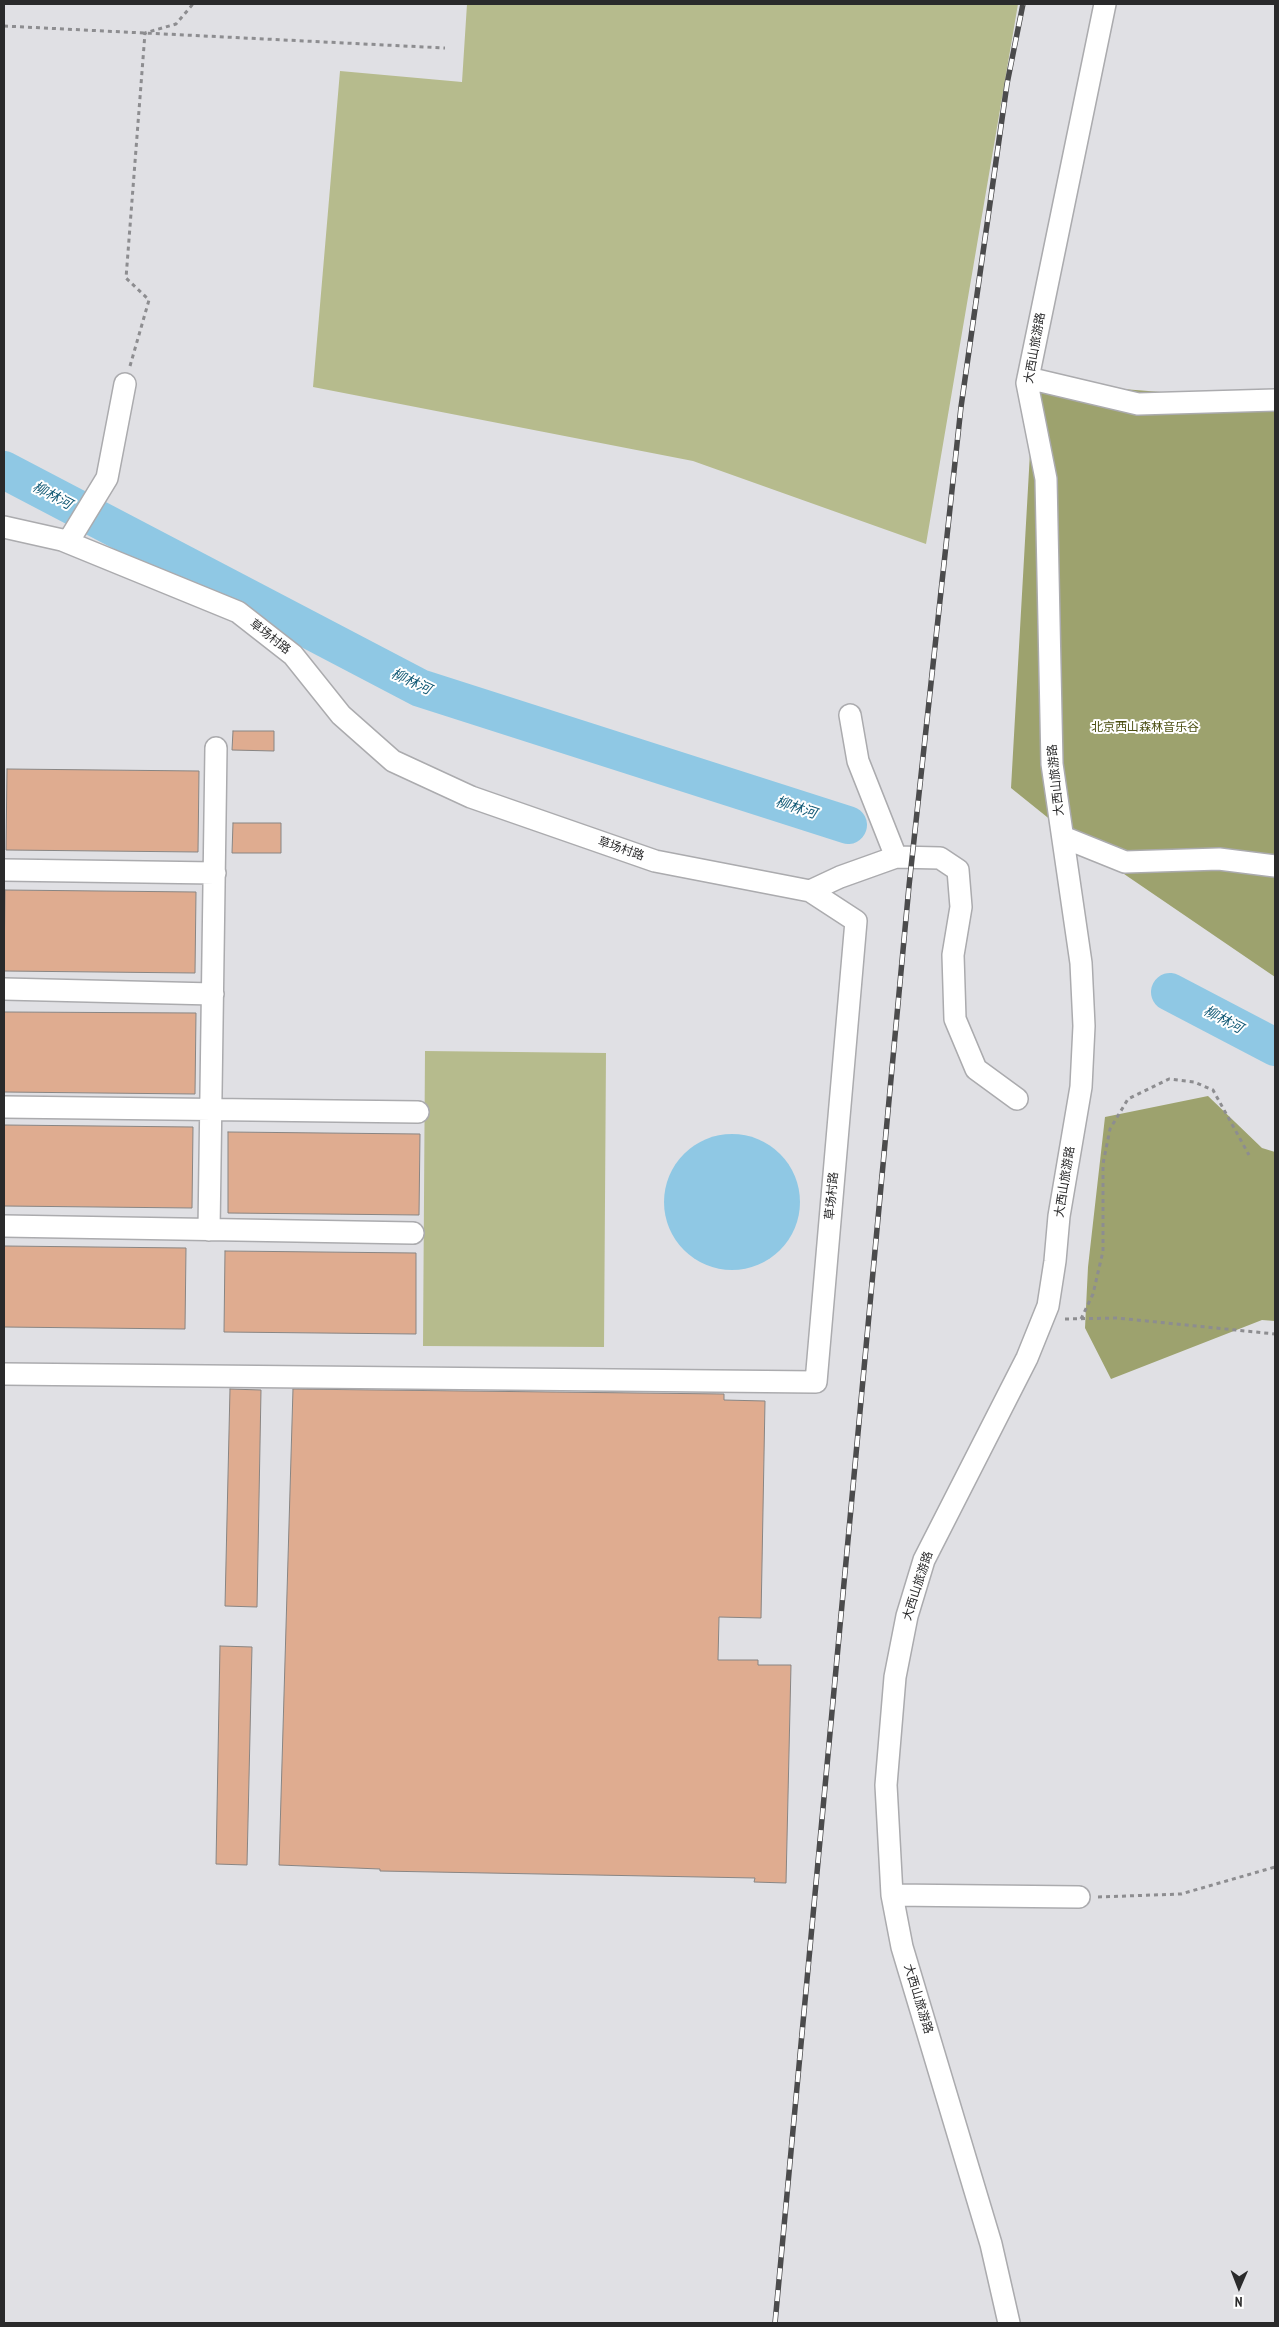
<!DOCTYPE html>
<html>
<head>
<meta charset="utf-8">
<style>
	body { margin:0 }
	#map { position:relative; width:1279px; height:2327px; overflow:hidden; background:#e0e0e4; font-family:"PT Sans Narrow",sans-serif }
	canvas { display:block }
	.frame { position:absolute; inset:0; border:5px solid #2a2a2b; pointer-events:none }
	.north { position:absolute; left:1214px; top:2262px; width:50px; height:50px; -webkit-text-stroke:4px #fff; paint-order:stroke; rotate:181deg; font-size:14px; font-weight:700; line-height:20px; text-align:center; color:#2a2a2b }
	.north::after { content:''; display:block; margin:auto; width:18px; height:22px; background:#2a2a2b; clip-path:polygon(50% 0,100% 100%,50% 72%,0 100%) }
</style>
</head>
<body>
<div id="map">
<canvas width="1279" height="2327"></canvas>
<div class="frame"></div>
<div class="north">N</div>
</div>
<script>
const ctx = document.querySelector('canvas').getContext('2d');
ctx.lineJoin = 'round';
function fill(path, color) { ctx.fillStyle = color; ctx.fill(path, 'evenodd'); }
const toPath = rows => new Path2D(rows.map(r => 'M' + r).join(''));
function stroke(path, color, width, dash) { ctx.strokeStyle = color; ctx.lineWidth = width; ctx.lineCap = dash ? 'butt' : 'round'; ctx.setLineDash(dash || []); ctx.stroke(path); }
function write(font, color, halo, rows, align = 'center') {
  ctx.font = font + ' "PT Sans Narrow","Noto Sans SC",sans-serif'; ctx.lineWidth = 4; ctx.setLineDash([]); ctx.textBaseline = 'middle'; ctx.strokeStyle = halo; ctx.fillStyle = color; for (const [text, x, y, turn = 0] of rows) {
    ctx.save(); ctx.translate(x, y); ctx.rotate((+turn || 0) * Math.PI / 180); ctx.textAlign = isNaN(turn) ? turn : align; if (halo) ctx.strokeText(text, 0, 0); ctx.fillText(text, 0, 0); ctx.restore();
  }
}
const green = toPath([
	[467,4,1018,4,926,544,693,461,313,387,340,71,462,82],
	[425,1051,606,1053,604,1347,423,1346]
]);
const forest = toPath([
	[1034,382,1275,401,1275,977,1083,846,1011,788],
	[1208,1096,1262,1148,1275,1152,1275,1321,1262,1320,1111,1379,1085,1328,1088,1267,1105,1117]
]);
const water = toPath([
	'664 1202a68 68 0 1 1 136 0a68 68 0 1 1-136 0Z'
]);
const river = toPath([
	[4,470,420,688,848,825],
	[1170,992,1275,1047]
]);
const building = toPath([
	[233,731,274,731,274,751,232,750,233,731],
	[7,769,199,771,198,852,6,850,7,769],
	[233,823,281,823,281,853,232,853,233,823],
	[5,890,196,892,195,973,4,971,5,890],
	[4,1012,196,1013,195,1094,4,1092,4,1012],
	[4,1125,193,1127,192,1208,4,1206,4,1125],
	[228,1132,420,1134,419,1215,228,1213,228,1132],
	[4,1246,186,1248,185,1329,4,1327,4,1246],
	[225,1251,416,1253,416,1334,224,1332,225,1251],
	[230,1389,261,1390,257,1607,225,1606,230,1389],
	[293,1389,724,1394,724,1400,765,1401,761,1618,719,1617,718,1660,758,1660,758,1665,791,1665,786,1883,754,1882,755,1878,380,1871,380,1869,279,1865,293,1389],
	[220,1646,252,1647,247,1865,216,1864,220,1646]
]);
const path = toPath([
	[4,26,445,48],
	[130,366,149,300,126,278,145,33,176,24,193,4],
	[1065,1319,1117,1318,1275,1334],
	[1081,1319,1093,1294,1103,1251,1103,1164,1110,1129,1128,1099,1169,1079,1194,1082,1213,1090,1249,1155],
	[1098,1897,1181,1894,1275,1867]
]);
const minor = toPath([
	[1028,378,1138,404,1275,400],
	[4,527,62,540,238,612,293,655,341,715,393,761,471,797,655,861,810,891,856,921,816,1382,4,1374],
	[68,542,107,478,125,384],
	[850,715,858,761,896,857],
	[1063,837,1125,862,1219,859,1275,866],
	[4,870,215,873],
	[810,891,840,877,896,857,940,858,958,870,961,907,953,955,955,1019,976,1069,1017,1099],
	[4,989,213,994],
	[4,1107,418,1112],
	[4,1226,413,1233],
	[209,1230,216,748],
	[892,1895,1079,1897],
	[1009,2323,991,2244,902,1947,892,1895,886,1785,895,1677,907,1616,924,1560,1027,1358,1048,1306,1055,1261,1059,1216,1081,1087,1084,1026,1081,963,1052,764,1046,479,1027,383,1105,4]
]);
const rail = toPath([
	[775,2323,909,886,961,407,1007,84,1023,4]
]);
const streetNames = [
	["大西山旅游路",1035,348,-80],
	["草场村路",270,637,38],
	["大西山旅游路",1056,780,-96],
	["草场村路",621,849,19],
	["大西山旅游路",1065,1182,-81],
	["草场村路",832,1196,-85],
	["大西山旅游路",918,1586,-72],
	["大西山旅游路",918,1999,73]
];
const parkNames = [
	["北京西山森林音乐谷",1145,728]
];
const waterNames = [
	["柳林河",52,496,28],
	["柳林河",411,682,25],
	["柳林河",796,808,18],
	["柳林河",1223,1020,28]
];
fill(green, '#b6bb8d');
fill(forest, '#9da26e');
fill(water, '#8fc8e4');
stroke(river, '#8fc8e4', 38);
fill(building, '#dfac90');
stroke(building, '#888583', 1);
stroke(minor, '#ababae', 24);
stroke(path, '#8d8d90', 3, [4, 4]);
stroke(minor, '#fff', 21);
stroke(rail, '#4b4b4c', 5.5);
stroke(rail, '#fff', 4, [11]);
write('12px', '#2a2a2b', '#fff', streetNames);
write('12px', '#4a4e11', '#fff', parkNames);
write('italic 14px', '#125a76', '#fff', waterNames);
</script>
</body>
</html>
